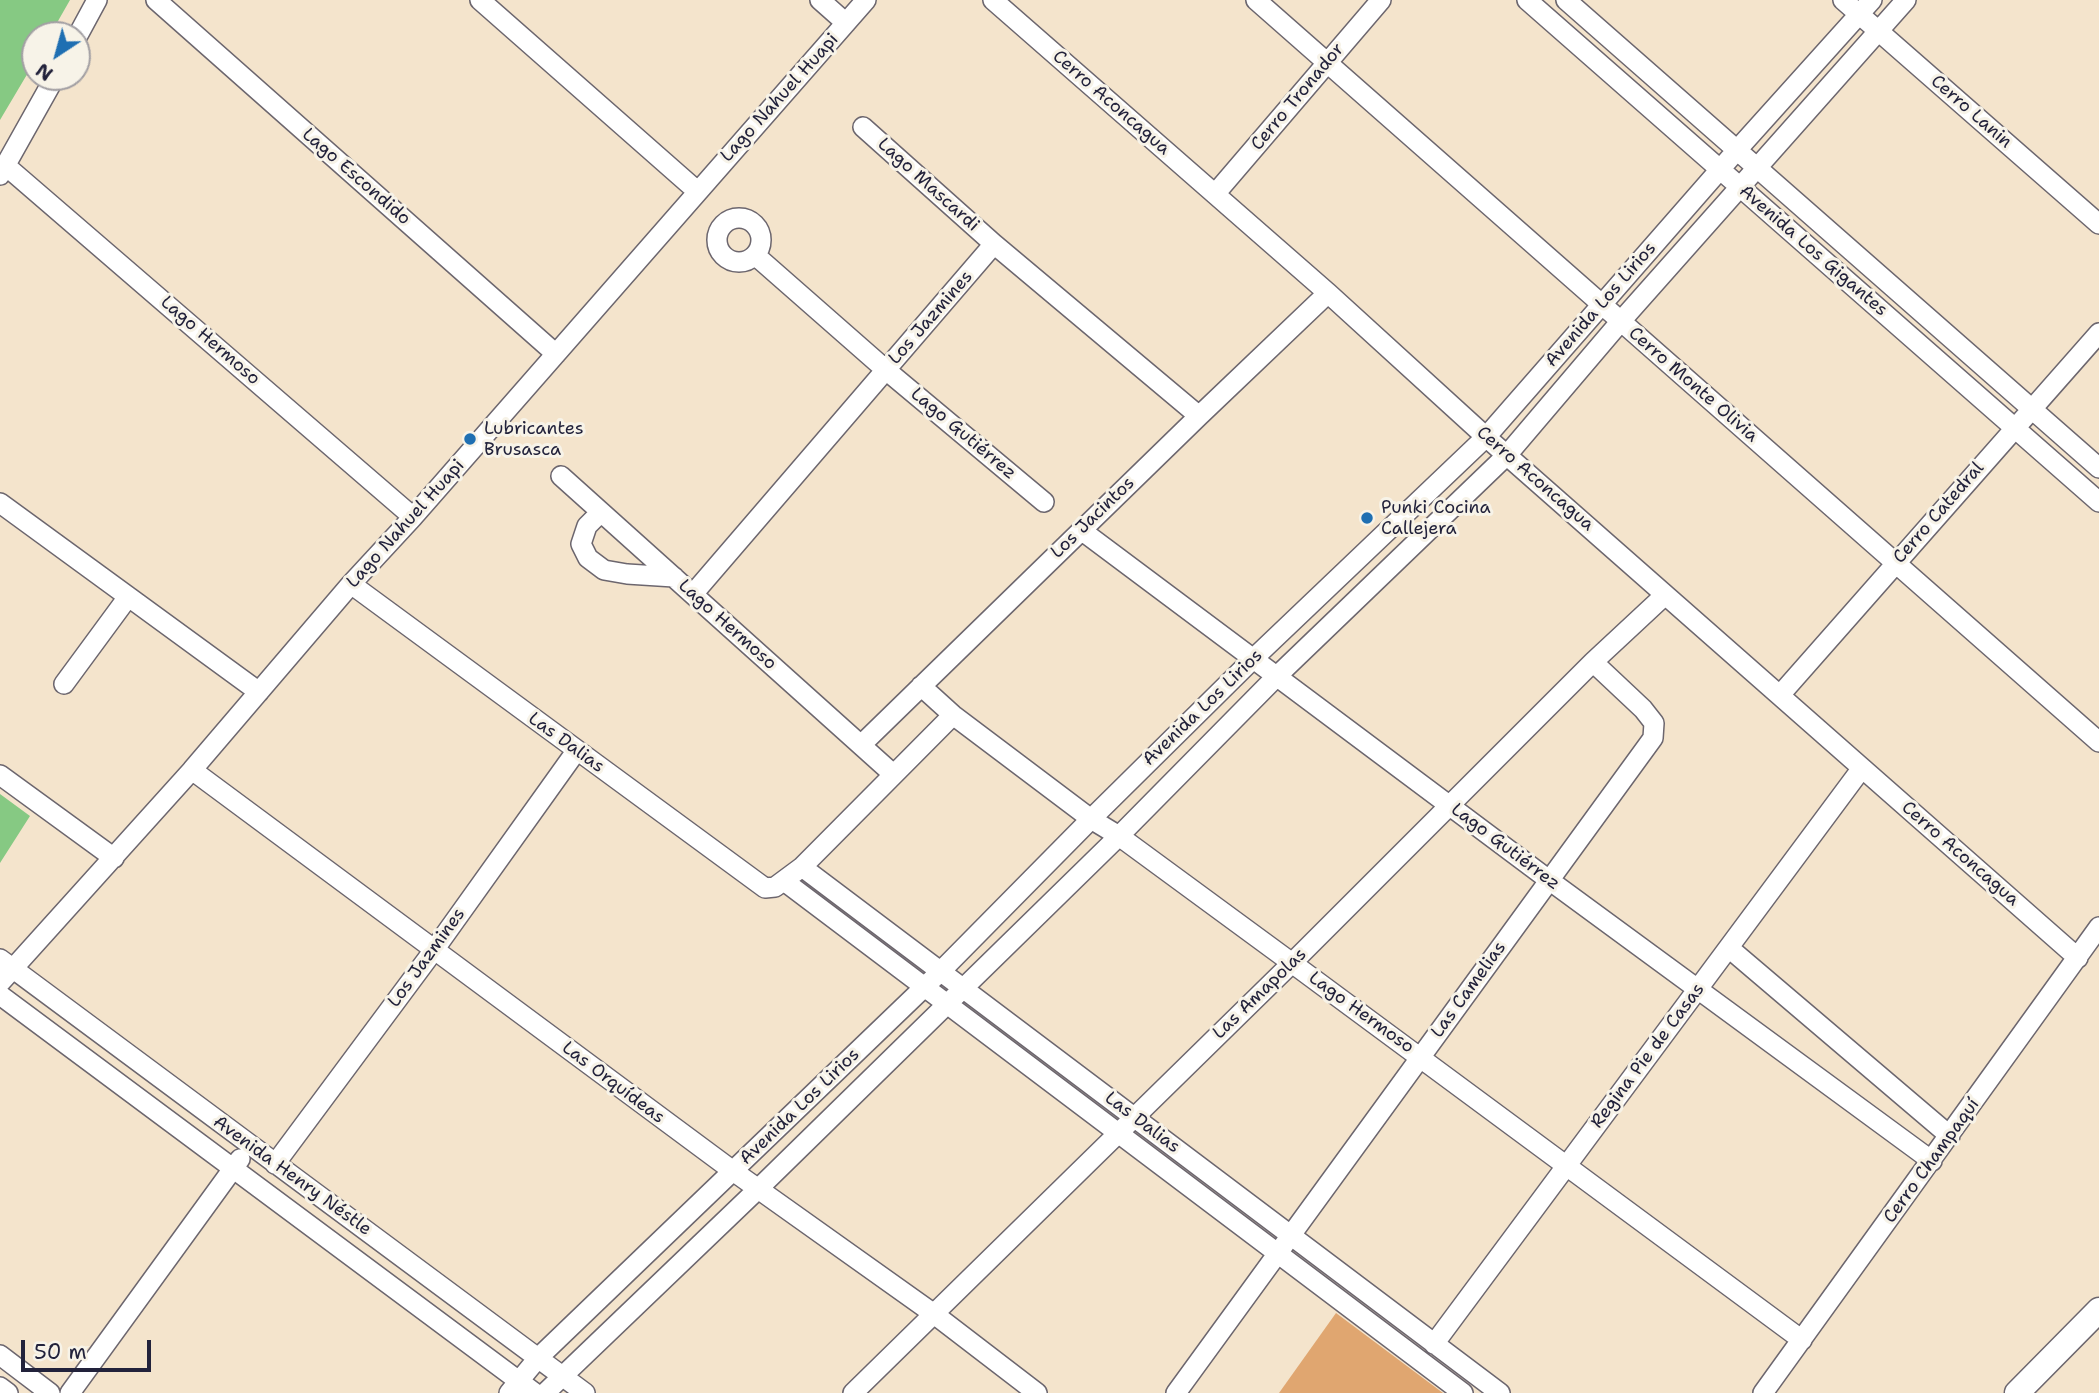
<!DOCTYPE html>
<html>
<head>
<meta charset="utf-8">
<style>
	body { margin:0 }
	#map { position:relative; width:2099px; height:1393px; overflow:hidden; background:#f4e4cc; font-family:"Shantell Sans",sans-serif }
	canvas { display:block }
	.north { position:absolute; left:21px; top:21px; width:70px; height:70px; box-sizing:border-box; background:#f7f3e8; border:2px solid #a29fa3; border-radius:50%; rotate:216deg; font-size:19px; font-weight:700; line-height:28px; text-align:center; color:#22223b }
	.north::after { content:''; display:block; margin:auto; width:24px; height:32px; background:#1f6fb2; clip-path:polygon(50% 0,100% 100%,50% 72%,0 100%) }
	.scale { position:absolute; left:21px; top:1340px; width:130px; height:32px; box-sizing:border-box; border:4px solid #22223b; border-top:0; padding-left:9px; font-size:21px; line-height:24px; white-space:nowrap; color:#22223b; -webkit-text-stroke:5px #f7f3e8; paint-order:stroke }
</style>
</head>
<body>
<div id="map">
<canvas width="2099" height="1393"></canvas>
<div class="north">N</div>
<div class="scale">50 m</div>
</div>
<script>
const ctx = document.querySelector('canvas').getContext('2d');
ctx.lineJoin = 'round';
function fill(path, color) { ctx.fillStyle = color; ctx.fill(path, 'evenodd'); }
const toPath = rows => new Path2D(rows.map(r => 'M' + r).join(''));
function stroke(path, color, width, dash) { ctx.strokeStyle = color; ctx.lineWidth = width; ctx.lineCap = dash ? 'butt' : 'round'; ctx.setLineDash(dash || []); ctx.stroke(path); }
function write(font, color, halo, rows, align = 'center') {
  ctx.font = font + ' "Shantell Sans",sans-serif'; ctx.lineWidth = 6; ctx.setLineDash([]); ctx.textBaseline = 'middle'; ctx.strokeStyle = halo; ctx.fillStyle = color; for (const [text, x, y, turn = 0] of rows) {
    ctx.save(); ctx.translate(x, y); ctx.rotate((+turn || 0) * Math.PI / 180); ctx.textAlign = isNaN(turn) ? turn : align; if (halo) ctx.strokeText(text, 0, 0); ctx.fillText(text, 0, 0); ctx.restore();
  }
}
const green = toPath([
	[0,0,70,0,50,35,35,35,35,61,0,120],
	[0,794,30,816,0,863]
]);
const building = toPath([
	[1336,1313,1443,1393,1279,1393]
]);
const minor = toPath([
	[156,0,556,354],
	[480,0,697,191],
	[820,0,846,23],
	[993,0,1328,293,1486,437,2078,958],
	[1256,0,2099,742],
	[1527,0,2099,502],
	[1566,0,2099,468],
	[1843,0,2099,224],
	[77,37,97,0],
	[863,127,994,244],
	[6,166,413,517],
	[0,175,55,77],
	[1215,194,1381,0],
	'717 240a22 22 0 1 1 44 0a22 22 0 1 1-44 0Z',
	[755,255,886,370,1044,502],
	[561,476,893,774],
	[0,503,259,692],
	[601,512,587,526,581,544,588,558,604,570,627,574,674,577],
	[1081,530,1549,880,1932,1161],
	[351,584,765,888,775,887,802,867,1500,1393],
	[693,594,994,244,1199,416],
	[64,684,128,597],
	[921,686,953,715,1091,819,1119,836,1292,963,1802,1340],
	[1780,695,2099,333],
	[861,745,1199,416,1328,293],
	[192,770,733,1171,934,1314,1037,1393],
	[0,775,114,858],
	[802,867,953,715],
	[784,881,1463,1393],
	[1729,948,1950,1136],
	[0,959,585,1393],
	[0,983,192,770,351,584,413,517,866,0],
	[0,995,535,1393],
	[275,1164,434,950,577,750],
	[1434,1344,1862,768],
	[0,1355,50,1393],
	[0,1387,8,1393],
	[70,1393,240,1159],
	[509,1393,538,1358,940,972,1091,819,1253,659,1486,437,1737,150,1872,0],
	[545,1393,758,1189,1119,836,1276,677,1507,455,1621,321,1906,0],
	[853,1393,1292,963,1593,662,1665,595],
	[1176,1393,1653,738,1654,723,1643,709,1593,662],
	[1763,1393,2099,927]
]);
const major = toPath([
	[2017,1393,2099,1310]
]);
const markers = [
	[470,439,7,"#1f6fb2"],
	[1367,518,7,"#1f6fb2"]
];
const streetNames = [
	["Cerro Tronador",1298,97,-50],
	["Lago Nahuel Huapi",780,98,-48],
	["Cerro Aconcagua",1111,103,41],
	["Cerro Lanin",1971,112,41],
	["Lago Escondido",356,177,41],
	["Lago Mascardi",928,185,42],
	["Avenida Los Gigantes",1813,251,41],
	["Avenida Los Lirios",1601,305,-49],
	["Los Jazmines",931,318,-49],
	["Lago Hermoso",210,341,41],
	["Cerro Monte Olivia",1693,385,41],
	["Lago Gutiérrez",963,434,40],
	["Cerro Aconcagua",1535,479,41],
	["Cerro Catedral",1939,513,-49],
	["Los Jacintos",1093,518,-44],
	["Lago Nahuel Huapi",406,524,-48],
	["Lago Hermoso",727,625,42],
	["Avenida Los Lirios",1203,708,-44],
	["Las Dalias",566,743,36],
	["Lago Gutiérrez",1505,847,37],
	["Cerro Aconcagua",1960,854,41],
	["Los Jazmines",427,958,-54],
	["Las Camelias",1469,990,-54],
	["Las Amapolas",1260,994,-44],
	["Lago Hermoso",1361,1013,36],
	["Regina Pie de Casas",1648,1056,-53],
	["Las Orquídeas",613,1083,37],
	["Avenida Los Lirios",800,1107,-44],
	["Las Dalias",1142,1123,37],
	["Cerro Champaquí",1932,1161,-54],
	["Avenida Henry Néstle",292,1176,36]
];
const poiNames = [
	["Lubricantes",484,429],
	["Brusasca",484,450],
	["Punki Cocina",1381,508],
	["Callejera",1381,529]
];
fill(green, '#86c983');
fill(building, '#e0a670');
stroke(minor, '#6c666e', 22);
stroke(major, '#6c666e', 27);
stroke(minor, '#fff', 19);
stroke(major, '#fff', 24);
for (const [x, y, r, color] of markers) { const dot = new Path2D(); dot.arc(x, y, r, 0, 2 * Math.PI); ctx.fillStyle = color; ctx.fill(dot); stroke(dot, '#f7f3e8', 2.5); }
write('18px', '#22223b', '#f7f3e8', streetNames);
write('18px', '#22223b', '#f7f3e8', poiNames, 'left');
</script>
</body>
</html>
